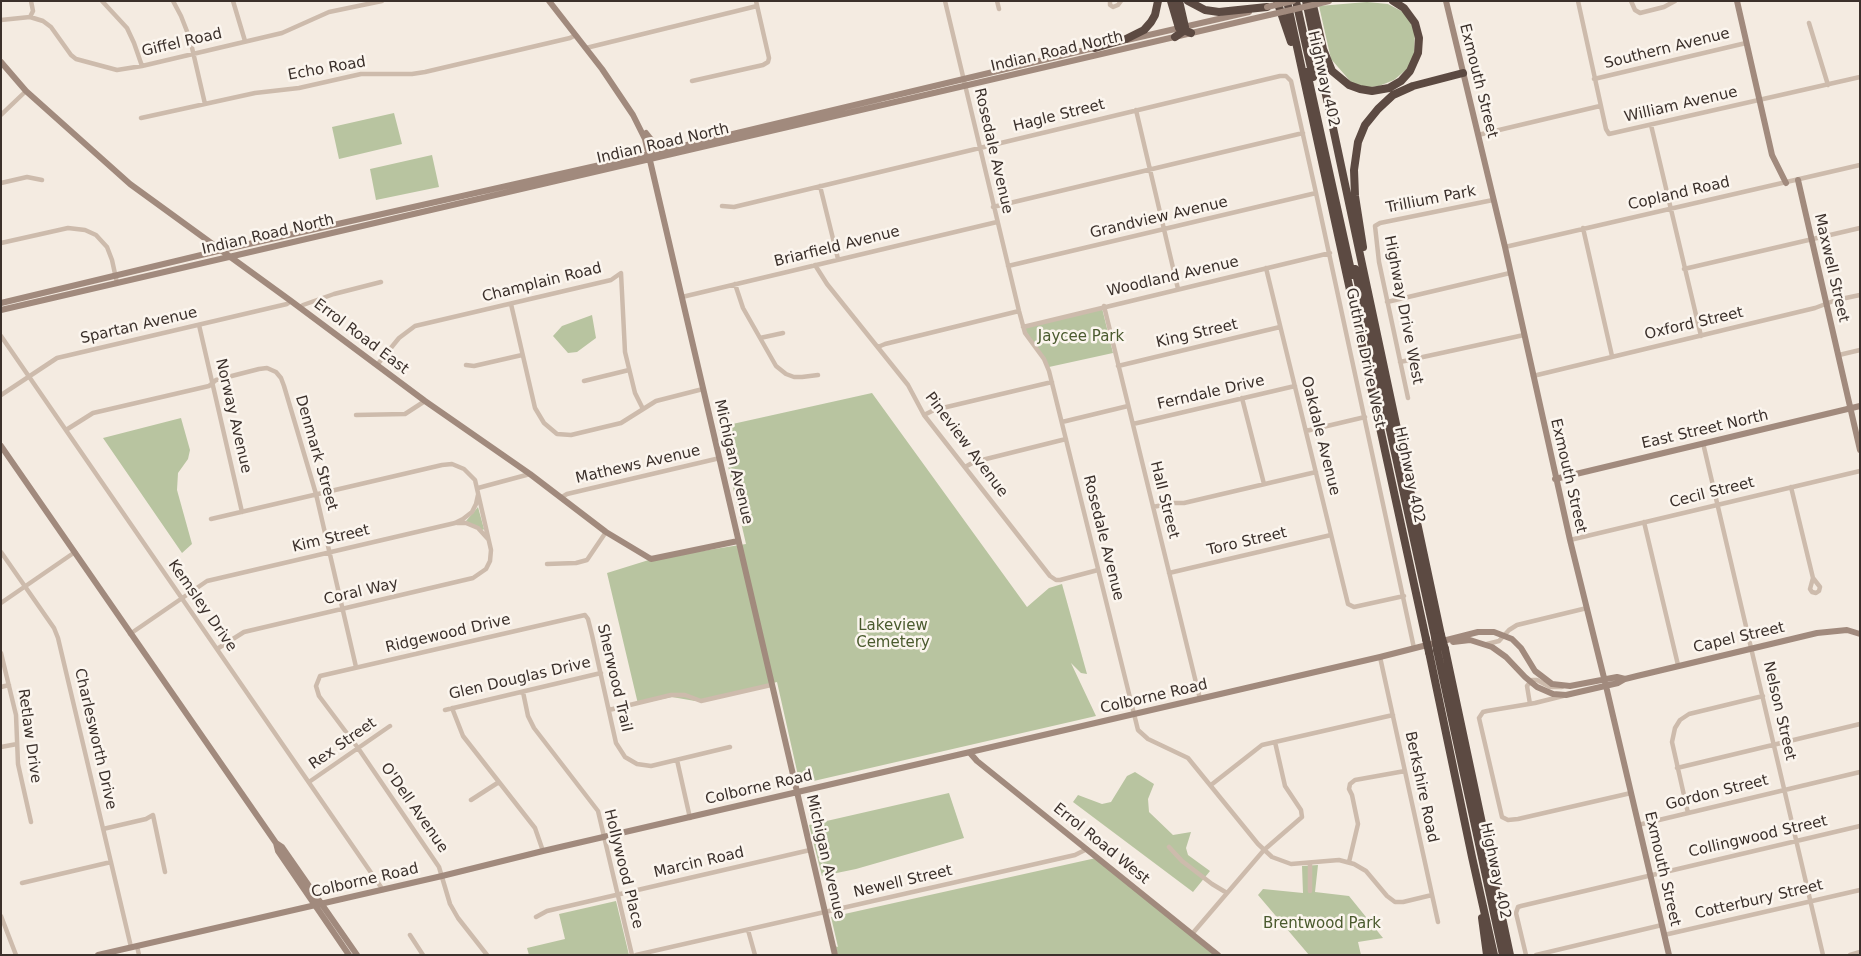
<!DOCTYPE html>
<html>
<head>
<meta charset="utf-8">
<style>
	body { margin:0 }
	#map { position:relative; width:1861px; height:956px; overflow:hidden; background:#f4ebe1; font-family:"DejaVu Sans",sans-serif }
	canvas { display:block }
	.frame { position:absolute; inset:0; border:2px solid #3b302b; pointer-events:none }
</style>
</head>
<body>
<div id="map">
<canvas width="1861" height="956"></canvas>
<div class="frame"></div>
</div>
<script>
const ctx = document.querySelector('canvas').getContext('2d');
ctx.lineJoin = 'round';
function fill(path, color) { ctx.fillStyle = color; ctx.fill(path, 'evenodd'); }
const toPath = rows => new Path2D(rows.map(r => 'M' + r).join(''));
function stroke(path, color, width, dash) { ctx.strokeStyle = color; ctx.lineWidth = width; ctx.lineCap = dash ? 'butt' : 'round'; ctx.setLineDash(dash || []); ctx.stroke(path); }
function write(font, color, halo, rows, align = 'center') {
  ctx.font = font + ' "DejaVu Sans",sans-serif'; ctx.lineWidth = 5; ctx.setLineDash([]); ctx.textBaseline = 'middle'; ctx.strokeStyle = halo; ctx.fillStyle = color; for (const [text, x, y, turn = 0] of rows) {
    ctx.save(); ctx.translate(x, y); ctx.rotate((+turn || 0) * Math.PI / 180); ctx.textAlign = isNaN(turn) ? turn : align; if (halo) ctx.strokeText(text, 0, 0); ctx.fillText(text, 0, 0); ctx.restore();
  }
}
const green = toPath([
	[1367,2,1388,4,1405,13,1415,30,1414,58,1407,69,1394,80,1379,86,1363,88,1351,82,1331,59,1319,6],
	[394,113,402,144,339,159,332,127],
	[432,155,439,187,376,200,370,169],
	[1102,308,1113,353,1049,367,1024,328],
	[592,315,596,338,577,352,568,353,553,336,562,326],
	[872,393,1027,607,1049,588,1062,584,1087,674,1081,673,1071,663,1096,716,805,783,799,780,777,682,711,699,695,701,672,697,638,704,607,573,652,559,746,544,719,427],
	[181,418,190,450,188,459,178,473,177,490,192,544,182,553,103,438],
	[478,507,484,529,483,530,466,521],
	[1135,772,1154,784,1148,799,1149,812,1173,835,1191,832,1186,848,1188,855,1210,871,1193,892,1073,802,1078,795,1102,804,1111,802,1127,776],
	[949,793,964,838,856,869,822,876,809,825],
	[1096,858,1216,955,838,955,835,946,838,947,831,917],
	[1318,865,1315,892,1349,896,1383,938,1358,942,1361,955,1309,955,1258,895,1263,889,1303,893,1302,866],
	[616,901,629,955,529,955,527,948,565,939,559,914]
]);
const street = toPath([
	[102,1,127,28,134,43,142,66],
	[173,1,181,16,190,39,205,104],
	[233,1,245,41],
	[945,1,1019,311,1025,333,1044,359,1049,371,1138,730,1148,739,1188,758,1258,844,1272,857,1291,864,1339,860,1354,864,1366,871,1387,896,1395,902,1403,902,1432,895],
	[997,1,999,9],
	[1110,1,1110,5,1113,7,1118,5,1121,1],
	[1578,1,1606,129,1609,134,1860,77],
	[1631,1,1635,10,1640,13,1664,7,1675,1],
	[30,17,33,11,31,1],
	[1,20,30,17,43,21,51,27,71,55,76,59,117,70,142,66,282,33,329,12,382,1],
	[1809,23,1828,85],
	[586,48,757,6],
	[1594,79,1746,43],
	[692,81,763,65,768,62,769,58,756,1],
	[1136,110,1178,289],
	[1,115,26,91],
	[141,118,255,93,299,88,361,74,412,74,425,72,570,38,576,35],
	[1651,125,1701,336],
	[1478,135,1600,106],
	[1,183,27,177,42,180],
	[820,186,838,259],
	[722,206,734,207,1280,76,1286,76,1291,81,1316,193,1414,648],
	[993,207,1303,133],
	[1583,228,1612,356],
	[1,243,68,228,85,230,96,235,107,247,112,260,117,283],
	[1505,247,1860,165],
	[815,265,827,284,908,385,924,415,1050,576,1056,580,1060,580,1098,570],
	[1008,266,1316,193],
	[1266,268,1348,604,1354,607,1404,596],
	[1684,269,1860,228],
	[735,284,743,308,776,366,786,374,794,377,802,377,818,375],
	[682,297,997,222],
	[1387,302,1510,273],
	[511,304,535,408,544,423,557,434,571,435,621,423,656,401,703,389],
	[1104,306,1200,699],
	[300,307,303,305,334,294,381,282],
	[199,325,242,512],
	[1023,327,1330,253],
	[1,336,383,890],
	[760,338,783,333],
	[878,347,885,344,1019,311],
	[1839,355,1860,350],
	[1400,362,1524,335],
	[377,365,399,338,415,326,611,280,621,273,625,352,635,393,643,409],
	[466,365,474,366,522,355],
	[1118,366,1280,327],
	[1533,376,1815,308,1836,300,1860,295],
	[584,381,629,370],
	[1,395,57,358,287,304,291,301],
	[1242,398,1264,484],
	[1408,398,1379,262,1375,226,1380,223,1493,200],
	[356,415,405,414,425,401],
	[924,415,934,410,1052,382],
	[1062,422,1128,406],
	[1133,424,1295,386],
	[66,430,93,413,209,386,216,380,259,369,267,368,276,372,281,378,284,386,316,494,356,667],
	[1306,431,1365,417],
	[1703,443,1823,955],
	[965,467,974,462,1066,439],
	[1791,487,1813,578,1810,589,1812,592,1816,593,1819,591,1820,587,1813,578],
	[478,488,530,474],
	[562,497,567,494,720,458],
	[1153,507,1172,503,1184,503,1316,472],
	[211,519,442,465,452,464,464,469,475,480,491,550,490,561,486,569,473,578,244,632,217,649],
	[1644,522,1678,665],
	[457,523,466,523,478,528,488,539],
	[1570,540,1860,471],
	[1,552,54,628,58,638,131,947],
	[547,564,576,563,587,560,606,532],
	[1169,573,1331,535],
	[1,603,75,552],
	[130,634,207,581,455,523,463,519,472,512,476,504,478,495],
	[1487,644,1499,641,1509,630,1517,625,1587,608],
	[1,653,16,715,18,764,31,822],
	[1380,657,1438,922],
	[1,687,9,685],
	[523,692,528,716,534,728,598,811,632,955],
	[1563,696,1535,703,1487,711,1483,712,1479,718,1502,817,1508,820,1518,819,1631,793],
	[1530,704,1527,686,1532,680,1537,680,1550,687,1562,687],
	[452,708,463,736,535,828,543,851],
	[445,710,601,673],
	[609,710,671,695,685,695,701,701,771,685],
	[1,747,17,744],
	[677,760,690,818],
	[1677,768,1860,724],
	[309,782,390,726],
	[1211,785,1262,745,1393,715],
	[471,800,499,782],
	[1688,813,1672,742,1675,728,1680,720,1689,714,1763,696],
	[1638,825,1860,772],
	[103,829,146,819,153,815,165,872],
	[1169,847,1182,861,1212,884,1227,893],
	[1349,862,1358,824,1352,795,1349,789,1350,784,1355,780,1405,771],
	[1310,863,1310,891],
	[22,883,111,862],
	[1,916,16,955],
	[536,917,547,911,810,850],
	[748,930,755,955],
	[1192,934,1264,850,1302,817,1301,810,1285,786,1275,742],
	[410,935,423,955],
	[1664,935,1860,890],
	[137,946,139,955],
	[487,955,458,918,450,904,439,867,358,748,319,696,316,686,320,676,585,615,588,619,592,635,616,743,625,757,637,764,651,766,730,747],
	[636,955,1075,855,1087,849],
	[1526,955,1516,913,1518,907,1521,906,1860,826],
	[1536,955,1662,925],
	[1850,955,1860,952]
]);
const secondary = toPath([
	[549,1,602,69,633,115,645,139,835,955],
	[1446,1,1505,247,1570,540,1606,686,1669,955],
	[1737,1,1772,155,1786,183],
	[1317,4,1329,1],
	[1127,40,1249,12],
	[1,62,26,91,130,184,291,301,425,401,530,474,606,532,651,559,738,541],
	[646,133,654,143,662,146,668,146],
	[1798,180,1860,450],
	[1,303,222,250,649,154,1098,47],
	[1,310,1269,15],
	[1,446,276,843,278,851,349,955],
	[1555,479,1860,406],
	[1453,642,1470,640,1492,647,1506,657,1525,677,1537,687,1553,694,1566,695,1618,683,1625,679,1637,676,1817,633,1847,630,1860,634],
	[970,753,977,761,1218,955],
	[276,843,282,847,357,955],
	[98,955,442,876,543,851,1380,657,1478,632,1494,632,1512,639,1521,648,1535,671,1552,684,1570,686,1617,677,1625,679]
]);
const highway = toPath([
	[1171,1,1179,28,1191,33],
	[1188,1,1205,10,1219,12,1267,7],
	[1277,1,1291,42],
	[1287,1,1426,639],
	[1296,1,1313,77],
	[1306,1,1441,635],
	[1312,1,1323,49,1332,71,1349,85,1360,89,1372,91,1389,88,1401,81,1410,71,1418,53,1419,38,1415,23,1404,8,1393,1],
	[1175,37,1182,32,1185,27,1179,1],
	[1095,48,1126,39,1144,30,1151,22,1155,15,1158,1],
	[1307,72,1352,275],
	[1363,247,1355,196,1354,170,1358,142,1365,125,1378,109,1393,95,1413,86,1463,73],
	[1355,269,1435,637],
	[1445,649,1510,955],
	[1437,650,1503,955],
	[1429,652,1472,857,1494,955],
	[1482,918,1487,955]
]);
const secondaryBridge = toPath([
	[1267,7,1293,1],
	[1269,15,1317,4]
]);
const highwayBridge = toPath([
	[1441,635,1445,649],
	[1435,637,1437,650],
	[1426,639,1429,652]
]);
const streetNames = [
	["Giffel Road",182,43,-13],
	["Southern Avenue",1667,49,-14],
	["Indian Road North",1057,52,-13],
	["Echo Road",327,69,-10],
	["Highway 402",1323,79,77],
	["Exmouth Street",1478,81,76],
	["William Avenue",1681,105,-13],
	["Hagle Street",1059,116,-14],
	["Indian Road North",663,144,-13],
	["Rosedale Avenue",993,151,77],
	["Copland Road",1679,194,-13],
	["Trillium Park",1431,200,-11],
	["Grandview Avenue",1159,218,-13],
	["Indian Road North",268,235,-13],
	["Briarfield Avenue",837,247,-14],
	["Maxwell Street",1831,268,77],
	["Woodland Avenue",1173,277,-13],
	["Champlain Road",542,283,-14],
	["Highway Drive West",1403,310,79],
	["Oxford Street",1694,324,-13],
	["Spartan Avenue",139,326,-13],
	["King Street",1197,334,-13],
	["Errol Road East",361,337,37],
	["Guthrie Drive West",1365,358,78],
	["Ferndale Drive",1211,393,-13],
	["Norway Avenue",233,416,77],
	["East Street North",1705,430,-13],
	["Oakdale Avenue",1320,436,76],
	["Pineview Avenue",966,445,53],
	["Denmark Street",316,453,74],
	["Michigan Avenue",733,462,77],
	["Mathews Avenue",638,465,-13],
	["Highway 402",1409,475,78],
	["Exmouth Street",1568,476,77],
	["Cecil Street",1712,493,-14],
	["Hall Street",1164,500,76],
	["Rosedale Avenue",1103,538,76],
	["Kim Street",331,539,-13],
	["Toro Street",1247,542,-13],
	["Coral Way",361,592,-13],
	["Kemsley Drive",202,606,55],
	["Ridgewood Drive",448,634,-13],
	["Capel Street",1739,638,-13],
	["Sherwood Trail",614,678,77],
	["Glen Douglas Drive",520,679,-13],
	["Colborne Road",1154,697,-13],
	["Nelson Street",1779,711,77],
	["Retlaw Drive",29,736,82],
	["Charlesworth Drive",95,739,77],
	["Rex Street",343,744,-35],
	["Berkshire Road",1421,787,78],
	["Colborne Road",759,788,-13],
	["Gordon Street",1717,793,-14],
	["O'Dell Avenue",414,808,55],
	["Collingwood Street",1758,837,-13],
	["Errol Road West",1101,844,39],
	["Michigan Avenue",825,857,77],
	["Marcin Road",699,863,-13],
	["Hollywood Place",623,869,76],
	["Exmouth Street",1662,869,77],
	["Highway 402",1495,871,78],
	["Colborne Road",365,881,-13],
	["Newell Street",903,882,-13],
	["Cotterbury Street",1759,900,-13]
];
const parkNames = [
	["Jaycee Park",1081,337],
	["Lakeview",893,626],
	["Cemetery",893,643],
	["Brentwood Park",1322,924]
];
fill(green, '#b8c4a0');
stroke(street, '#cdbbac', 4.5);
stroke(secondary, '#a18a7d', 6);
stroke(highway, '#5c4a42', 8);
stroke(secondaryBridge, '#a18a7d', 6);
stroke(highwayBridge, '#5c4a42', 8);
write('15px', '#3b302b', '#fbf5ee', streetNames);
write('15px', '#4a5a2e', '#fbf5ee', parkNames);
</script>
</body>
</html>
